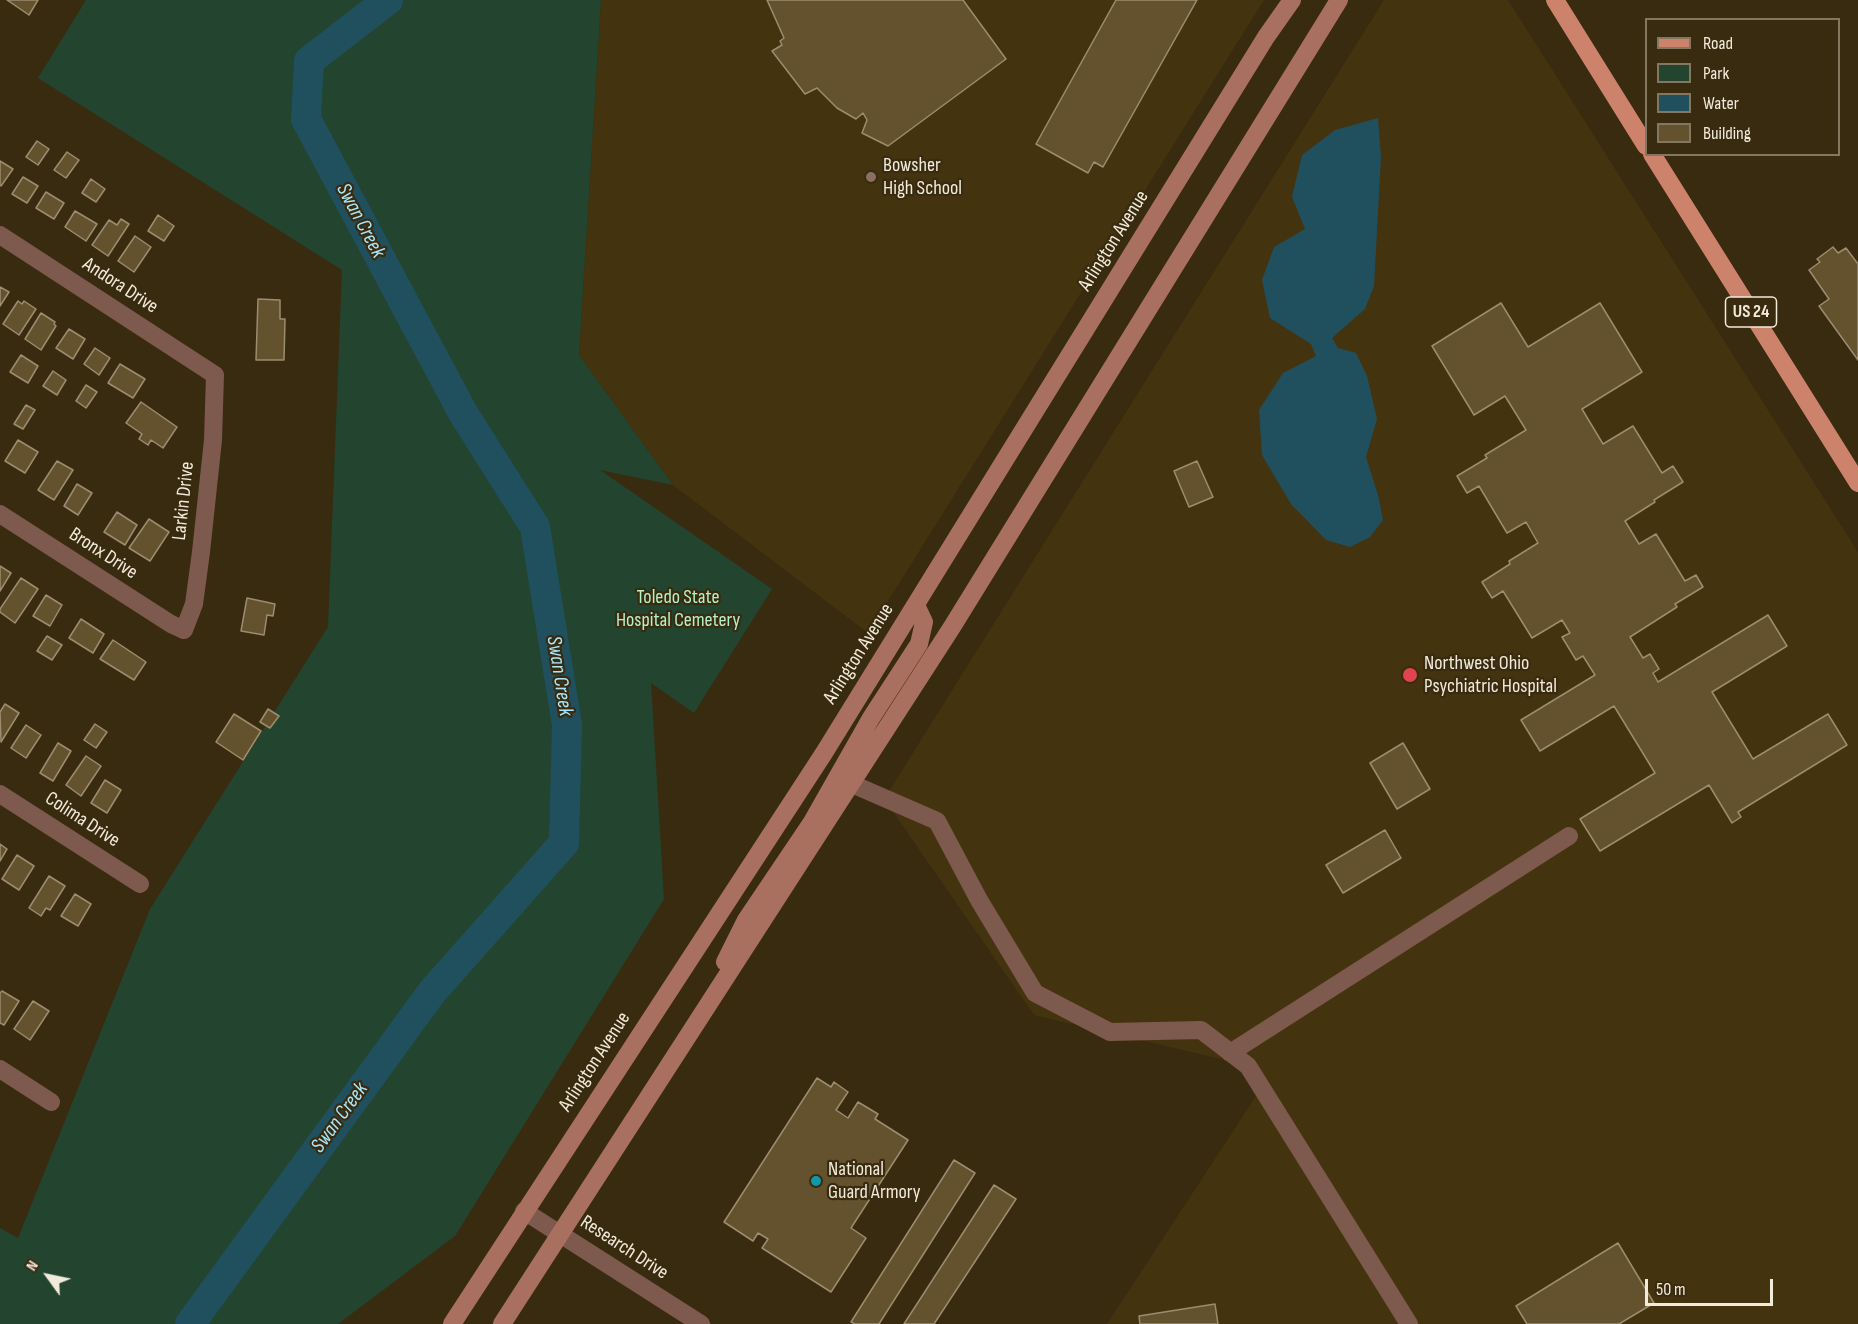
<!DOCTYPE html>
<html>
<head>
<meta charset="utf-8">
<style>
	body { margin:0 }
	#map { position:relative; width:1858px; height:1324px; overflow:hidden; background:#392b10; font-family:"Sofia Sans Condensed",sans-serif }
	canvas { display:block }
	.legend { position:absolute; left:1645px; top:18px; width:195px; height:138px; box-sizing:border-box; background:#392b10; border:2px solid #837761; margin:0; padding:8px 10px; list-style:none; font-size:18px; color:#f2eada }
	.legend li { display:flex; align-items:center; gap:12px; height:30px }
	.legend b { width:30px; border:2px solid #837761 }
	.north { position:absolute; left:18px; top:1246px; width:60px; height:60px; -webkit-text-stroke:4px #392b10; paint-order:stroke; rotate:303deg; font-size:16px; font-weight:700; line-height:24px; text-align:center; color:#f2eada }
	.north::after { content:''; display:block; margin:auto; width:21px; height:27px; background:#f2eada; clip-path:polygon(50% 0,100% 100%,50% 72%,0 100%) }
	.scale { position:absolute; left:1645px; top:1279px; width:128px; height:27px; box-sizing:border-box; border:3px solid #f2eada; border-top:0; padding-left:8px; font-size:18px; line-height:21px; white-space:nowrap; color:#f2eada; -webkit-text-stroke:4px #392b10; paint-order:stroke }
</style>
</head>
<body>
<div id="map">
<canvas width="1858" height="1324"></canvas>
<ul class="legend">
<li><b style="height:8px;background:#cd826b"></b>Road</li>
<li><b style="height:16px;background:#23452f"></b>Park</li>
<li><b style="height:16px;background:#20505e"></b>Water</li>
<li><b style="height:16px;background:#64522f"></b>Building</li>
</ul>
<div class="north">N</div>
<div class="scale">50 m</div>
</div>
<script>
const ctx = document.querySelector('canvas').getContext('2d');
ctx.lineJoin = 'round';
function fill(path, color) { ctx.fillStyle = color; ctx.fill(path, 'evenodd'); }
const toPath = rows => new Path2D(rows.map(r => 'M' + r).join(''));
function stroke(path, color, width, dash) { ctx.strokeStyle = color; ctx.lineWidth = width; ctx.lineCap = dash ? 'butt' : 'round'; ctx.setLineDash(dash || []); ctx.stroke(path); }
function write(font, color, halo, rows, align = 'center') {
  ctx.font = font + ' "Sofia Sans Condensed",sans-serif'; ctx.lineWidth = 4.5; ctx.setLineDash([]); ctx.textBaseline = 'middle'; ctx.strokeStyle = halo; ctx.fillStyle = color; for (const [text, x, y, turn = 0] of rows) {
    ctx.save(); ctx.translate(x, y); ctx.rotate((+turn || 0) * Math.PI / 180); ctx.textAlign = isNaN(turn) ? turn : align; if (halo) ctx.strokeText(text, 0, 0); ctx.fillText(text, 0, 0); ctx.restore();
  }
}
const built = toPath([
	[601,0,1264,0,868,633,673,485,579,355],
	[1384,0,1508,0,1858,552,1858,1324,1107,1324,1260,1090,1238,1063,1034,1015,884,799]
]);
const green = toPath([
	[86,0,601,0,579,355,673,485,600,470,772,589,694,713,651,683,664,899,455,1236,338,1324,0,1324,0,1228,18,1238,150,909,328,627,342,270,38,78]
]);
const water = toPath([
	[1378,118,1381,157,1374,286,1365,309,1332,338,1338,348,1356,353,1367,376,1377,419,1366,457,1378,495,1383,520,1370,537,1350,547,1326,540,1291,504,1262,455,1259,410,1283,373,1316,356,1311,344,1270,318,1262,280,1274,247,1305,229,1292,197,1302,155,1335,130]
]);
const river = toPath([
	[190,1324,432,992,564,843,567,725,535,527,463,413,306,119,309,61,388,0]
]);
const building = toPath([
	[7,0,38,0,29,15,7,0],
	[767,0,963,0,1006,59,888,146,862,133,867,120,863,113,856,119,837,108,817,88,805,94,772,51,782,45,780,41,784,38,767,0],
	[1116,0,1197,0,1103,167,1094,162,1088,173,1036,144,1116,0],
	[37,141,49,149,38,165,26,157,37,141],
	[67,152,79,160,66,178,54,170,67,152],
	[0,161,13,169,1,186,0,185,0,161],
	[23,177,38,186,27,203,12,194,23,177],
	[91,179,105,189,96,202,82,193,91,179],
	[46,192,64,203,54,219,36,208,46,192],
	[75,211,97,224,86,241,65,227,75,211],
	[158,215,174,226,164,241,148,231,158,215],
	[121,219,129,224,108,256,92,245,109,220,117,225,121,219],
	[135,236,151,247,134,272,118,261,135,236],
	[1833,247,1838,253,1846,248,1858,264,1858,360,1819,306,1829,299,1809,270,1820,262,1817,259,1833,247],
	[0,287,9,292,0,306,0,287],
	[258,299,280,300,280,319,285,319,284,360,256,360,258,299],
	[18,301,22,304,24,301,36,309,19,335,3,324,18,301],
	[1501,303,1528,347,1600,303,1642,372,1582,409,1603,444,1633,426,1662,473,1673,466,1683,482,1654,500,1655,502,1625,521,1639,544,1656,534,1685,581,1696,575,1703,587,1675,604,1677,607,1630,637,1643,658,1650,654,1659,669,1653,673,1658,682,1768,615,1787,646,1712,692,1753,759,1828,714,1847,745,1738,812,1741,817,1732,823,1709,785,1600,851,1580,819,1655,773,1614,706,1540,751,1521,720,1595,675,1583,656,1576,660,1562,637,1570,633,1562,620,1532,638,1503,591,1492,598,1482,582,1510,564,1509,561,1538,543,1526,522,1507,533,1479,486,1467,493,1457,476,1487,458,1485,455,1526,430,1505,396,1474,415,1432,346,1501,303],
	[41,313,55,322,54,324,56,326,41,350,25,339,41,313],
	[69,329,85,339,73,359,56,348,69,329],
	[95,348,110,358,99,375,84,364,95,348],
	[21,355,38,366,28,383,10,372,21,355],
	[120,364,145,379,133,398,108,383,120,364],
	[53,371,66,380,57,395,43,386,53,371],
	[86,385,97,392,86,408,76,401,86,385],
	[141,402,177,427,163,448,151,440,148,445,139,439,142,434,126,423,141,402],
	[26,405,35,410,23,429,14,424,26,405],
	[18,440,38,452,25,473,5,461,18,440],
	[57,461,73,470,54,500,38,490,57,461],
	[1197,461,1213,497,1189,507,1174,471,1197,461],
	[77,484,92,493,78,515,64,506,77,484],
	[117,512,137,525,125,545,104,532,117,512],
	[149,519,169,532,150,561,129,548,149,519],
	[0,566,11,573,0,591,0,566],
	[21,578,38,589,15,623,0,612,0,609,21,578],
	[46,595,62,605,50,626,33,616,46,595],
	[247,598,275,604,273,616,267,615,264,635,241,631,247,598],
	[81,619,104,634,93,653,69,638,81,619],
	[47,636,62,645,52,660,37,651,47,636],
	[113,640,146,662,134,680,100,659,113,640],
	[5,704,19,713,1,742,0,712,5,704],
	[268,709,279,716,270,728,260,722,268,709],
	[234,714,261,731,243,760,216,742,234,714],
	[95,724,107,732,96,748,84,740,95,724],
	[26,725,41,735,26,758,11,748,26,725],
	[58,743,71,751,53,781,40,773,58,743],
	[1403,743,1430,789,1397,809,1370,763,1403,743],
	[86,756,101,766,81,796,66,785,86,756],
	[105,780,121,790,107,813,91,803,105,780],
	[1385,830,1401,858,1343,893,1326,865,1385,830],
	[0,844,7,849,0,861,0,844],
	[17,855,34,866,19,890,2,879,17,855],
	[49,876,65,886,50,910,46,908,41,916,29,908,49,876],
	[75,894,91,904,78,926,61,916,75,894],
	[2,991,19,1001,4,1025,0,1023,0,993,2,991],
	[33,1001,49,1011,30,1040,14,1029,33,1001],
	[817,1078,831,1087,834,1082,848,1092,836,1110,848,1118,858,1102,878,1114,875,1119,908,1140,851,1228,866,1238,831,1292,762,1248,768,1239,758,1233,753,1241,724,1222,817,1078],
	[954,1160,975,1173,879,1324,855,1324,851,1322,954,1160],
	[994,1185,1016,1199,934,1324,904,1324,994,1185],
	[1618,1243,1654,1303,1619,1324,1527,1324,1516,1306,1618,1243],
	[1215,1304,1218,1324,1140,1324,1139,1316,1215,1304]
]);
const street = toPath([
	[0,235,215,375,213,440,201,552,194,604,184,630,171,624,0,514],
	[852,784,937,821,979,900,1035,993,1110,1032,1201,1030,1248,1066,1409,1324],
	[0,794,140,884],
	[1230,1053,1569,836],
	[0,1069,51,1102],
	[524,1211,701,1324]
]);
const secondary = toPath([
	[725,962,746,920,812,822,871,718,919,644,924,622,916,605],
	[452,1324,824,753,1266,37,1292,0],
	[502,1324,952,627,1339,0]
]);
const primary = toPath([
	[1555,0,1646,146],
	[1652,154,1858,483]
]);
const markers = [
	[871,177,6,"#8d6e63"],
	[1410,675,8,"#e0444e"],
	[816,1181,6,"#0f9aa8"]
];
const shields = [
	[1751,312,51]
];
const shieldNames = [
	["US 24",1751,312]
];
const poiNames = [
	["Bowsher",883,166],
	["High School",883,189],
	["Northwest Ohio",1424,664],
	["Psychiatric Hospital",1424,687],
	["National",828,1170],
	["Guard Armory",828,1193]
];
const streetNames = [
	["Arlington Avenue",1114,241,-58],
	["Andora Drive",120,286,33],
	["Larkin Drive",184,501,-84],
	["Bronx Drive",103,554,33],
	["Arlington Avenue",859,654,-58],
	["Colima Drive",82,820,33],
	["Arlington Avenue",595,1062,-57],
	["Research Drive",624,1248,33]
];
const parkNames = [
	["Toledo State",678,598],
	["Hospital Cemetery",678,621]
];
const waterNames = [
	["Swan Creek",360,221,62],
	["Swan Creek",559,676,81],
	["Swan Creek",340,1118,-54]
];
fill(built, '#43330f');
fill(green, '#23452f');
fill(water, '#20505e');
stroke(river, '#20505e', 30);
fill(building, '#64522f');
stroke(building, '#9c8d6f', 1.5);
stroke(street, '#7e594e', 18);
stroke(secondary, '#aa705f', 18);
stroke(primary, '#cd826b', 18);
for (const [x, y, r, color] of markers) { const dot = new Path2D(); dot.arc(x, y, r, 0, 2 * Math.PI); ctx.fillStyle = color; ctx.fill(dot); stroke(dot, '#392b10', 2); }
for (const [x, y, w] of shields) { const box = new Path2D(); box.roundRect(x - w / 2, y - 15, w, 30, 4.5); ctx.fillStyle = '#392b10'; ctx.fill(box); stroke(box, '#f2eada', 1.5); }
write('bold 18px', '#f2eada', null, shieldNames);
write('20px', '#f2eada', '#392b10', poiNames, 'left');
write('20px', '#f2eada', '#392b10', streetNames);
write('20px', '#b3f2c8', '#392b10', parkNames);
write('italic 21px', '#a8e7fb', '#392b10', waterNames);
</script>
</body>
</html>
